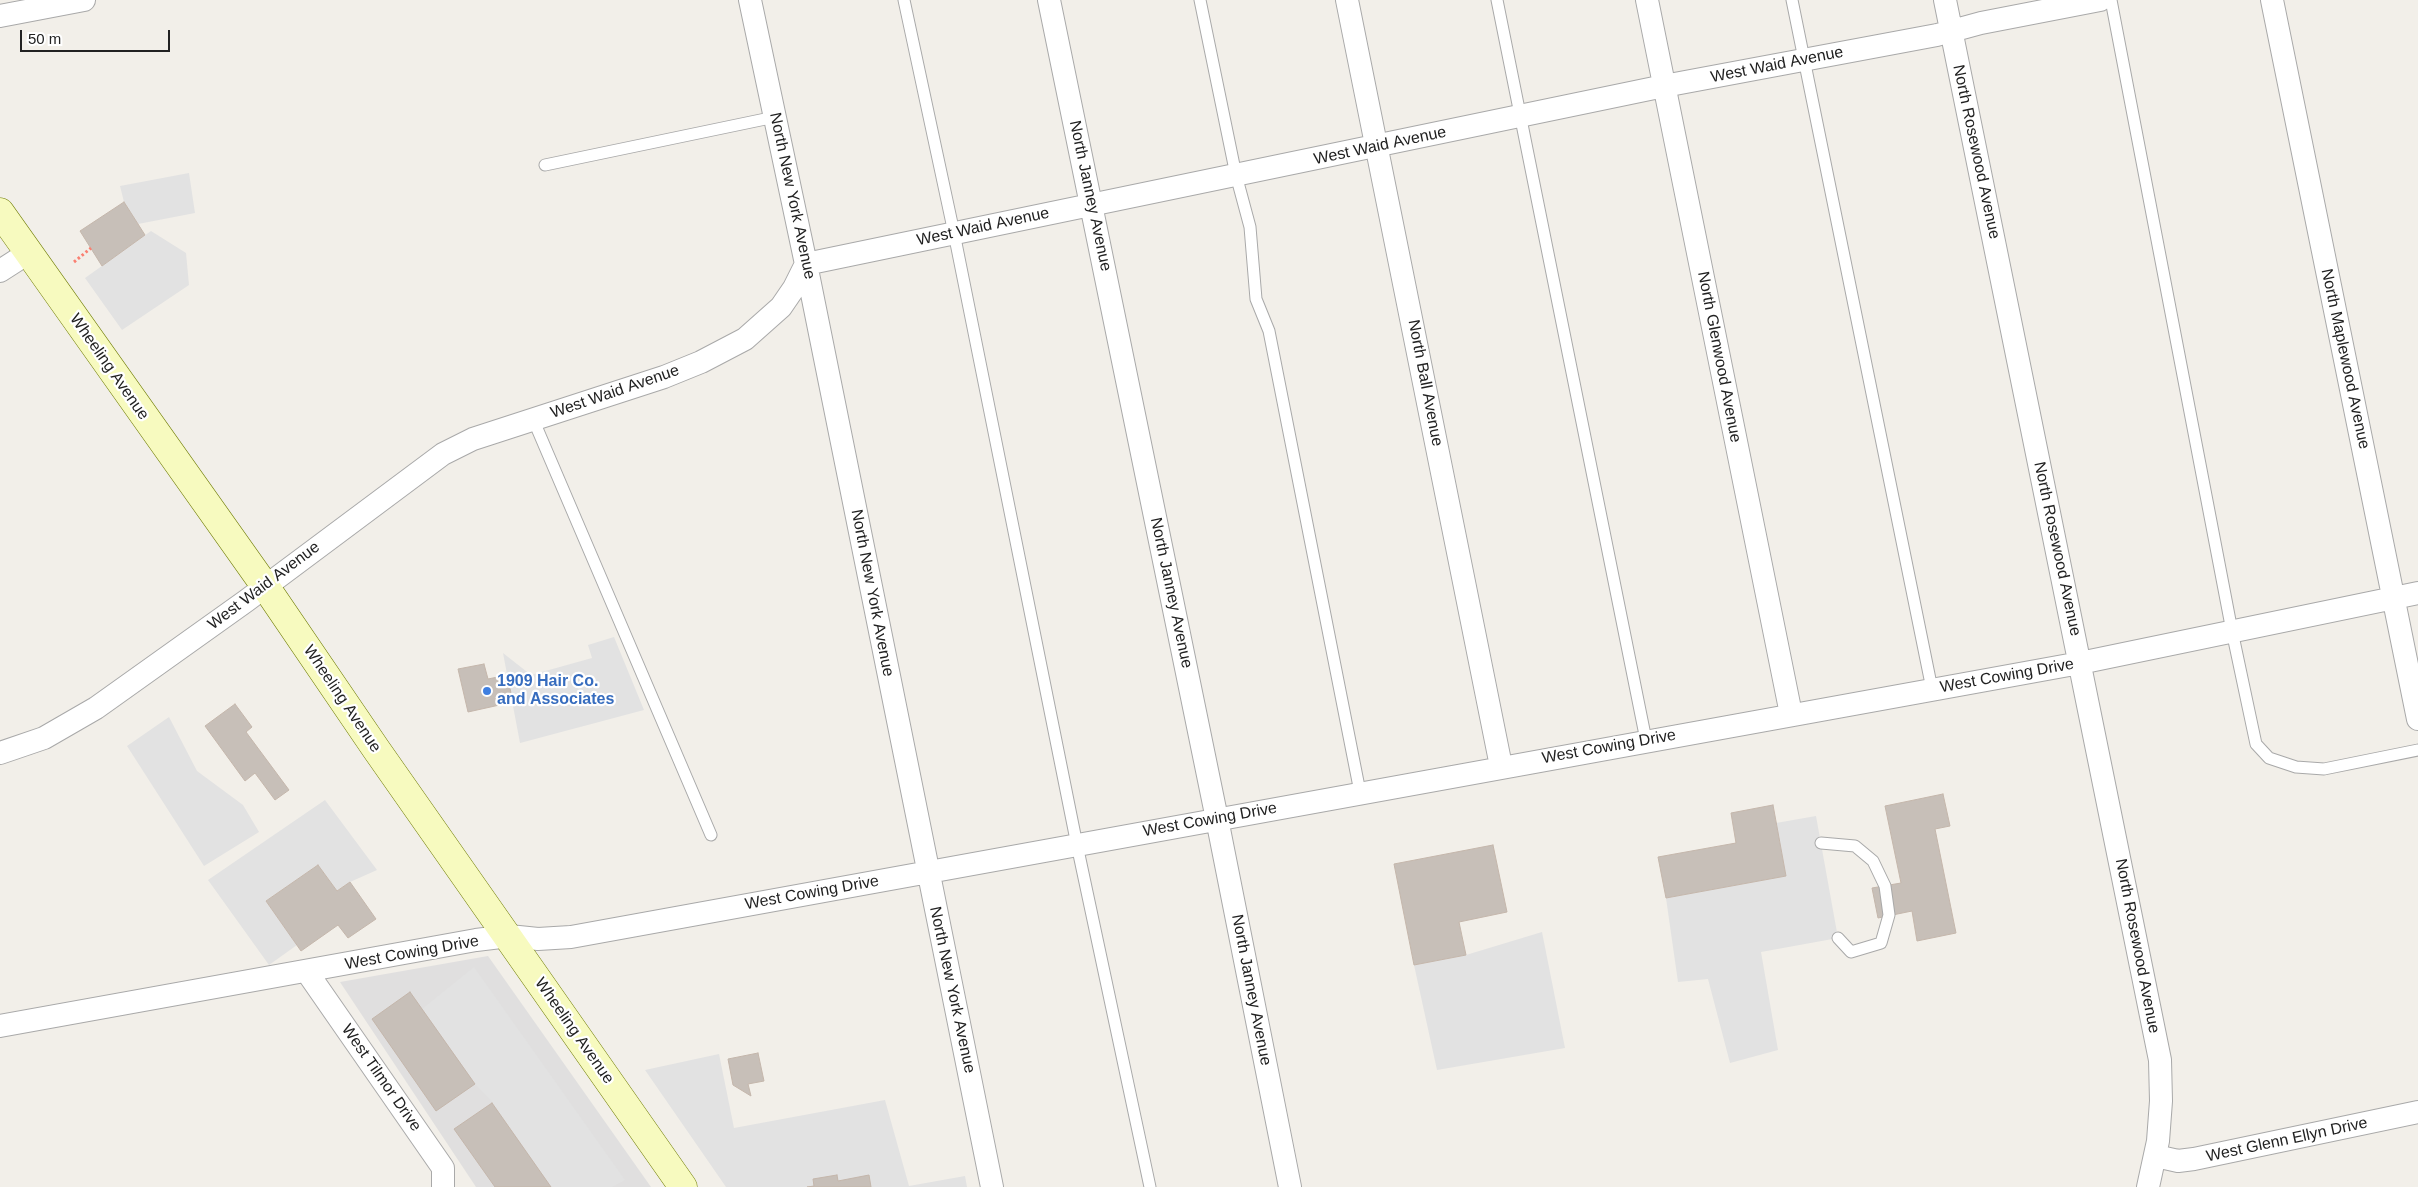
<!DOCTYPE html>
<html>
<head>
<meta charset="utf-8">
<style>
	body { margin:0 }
	#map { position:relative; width:2418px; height:1187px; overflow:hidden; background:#f2efe9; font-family:Arial,sans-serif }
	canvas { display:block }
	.scale { position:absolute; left:20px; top:30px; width:150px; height:22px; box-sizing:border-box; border:2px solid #222; border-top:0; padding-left:6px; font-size:15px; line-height:18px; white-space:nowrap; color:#222; -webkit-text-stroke:4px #fff; paint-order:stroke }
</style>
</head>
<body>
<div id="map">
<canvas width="2418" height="1187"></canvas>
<div class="scale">50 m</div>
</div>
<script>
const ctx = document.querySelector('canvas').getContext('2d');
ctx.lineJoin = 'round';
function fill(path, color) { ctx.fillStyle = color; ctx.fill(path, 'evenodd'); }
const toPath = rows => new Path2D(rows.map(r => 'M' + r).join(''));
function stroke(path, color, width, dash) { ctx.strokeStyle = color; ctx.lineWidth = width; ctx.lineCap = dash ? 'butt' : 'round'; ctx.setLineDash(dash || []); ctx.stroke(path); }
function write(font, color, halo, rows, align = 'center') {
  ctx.font = font + ' Arial,sans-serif'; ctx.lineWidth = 4.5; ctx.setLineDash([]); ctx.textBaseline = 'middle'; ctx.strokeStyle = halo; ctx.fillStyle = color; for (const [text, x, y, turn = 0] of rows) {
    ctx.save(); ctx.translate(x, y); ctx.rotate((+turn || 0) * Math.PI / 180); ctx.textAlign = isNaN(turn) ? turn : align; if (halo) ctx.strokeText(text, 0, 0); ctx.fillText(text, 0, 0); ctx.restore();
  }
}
const residential = toPath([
	[488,956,651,1187,476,1187,340,982]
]);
const parking = toPath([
	[189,173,195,213,138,224,124,202,120,186],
	[151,231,186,253,189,285,122,330,85,278],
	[614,637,644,710,520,743,503,653,531,675,592,658,588,645],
	[169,717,197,771,243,805,259,832,204,866,127,746],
	[325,800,377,870,350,882,337,891,318,865,266,901,297,945,269,965,208,880],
	[1816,816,1838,938,1761,952,1778,1050,1730,1063,1708,979,1678,982,1666,898,1786,876,1776,823],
	[1542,932,1565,1048,1437,1070,1414,965,1466,955],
	[474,967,625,1180,612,1187,551,1187,493,1103,475,1084,422,1009],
	[719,1054,734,1128,885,1100,909,1186,965,1176,967,1187,726,1187,645,1070]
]);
const building = toPath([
	[124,202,145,235,102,266,80,231,124,202],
	[484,664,488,679,507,675,513,702,468,712,458,669,484,664],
	[235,704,252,727,246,732,289,790,275,800,255,773,245,781,205,726,235,704],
	[1943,794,1950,826,1935,829,1956,933,1917,941,1912,911,1878,918,1872,888,1901,883,1885,806,1943,794],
	[1773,805,1786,876,1666,898,1658,857,1736,843,1731,813,1773,805],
	[1493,845,1507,912,1459,922,1466,955,1414,965,1394,864,1493,845],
	[318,865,337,891,350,882,376,919,348,938,338,925,301,951,266,901,318,865],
	[410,992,475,1084,436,1111,372,1019,410,992],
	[758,1053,764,1081,748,1084,751,1096,733,1085,728,1059,758,1053],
	[492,1103,551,1187,495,1187,454,1129,492,1103],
	[837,1175,838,1181,869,1175,871,1187,807,1187,814,1186,813,1179,837,1175]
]);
const path = toPath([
	[74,262,91,248]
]);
const lane = toPath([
	[904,0,954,233,1077,845,1150,1187],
	[1200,0,1236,175,1250,227,1256,299,1269,331,1360,792],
	[1497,0,1646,740],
	[1792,0,1932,689],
	[2111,0,2232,631,2256,744,2269,758,2296,767,2324,769,2418,750],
	[545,165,775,117],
	[533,419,711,835],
	[1821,843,1855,846,1873,861,1885,886,1889,915,1881,943,1851,952,1838,938]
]);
const street = toPath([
	[750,0,806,264,992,1187],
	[1049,0,1217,819,1290,1187],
	[1347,0,1501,766],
	[1647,0,1791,714],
	[1945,0,2160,1060,2161,1101,2158,1141,2148,1187],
	[2272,0,2418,719],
	[0,16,84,0],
	[0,271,28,253],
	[0,753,44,738,96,708,246,601,443,454,473,439,664,377,701,362,745,339,781,307,794,288,806,264,1664,86,1937,35,1981,23,2100,0],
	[307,972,443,1168,443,1187],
	[0,1026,476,940,509,936,538,939,571,937,2080,663,2418,593],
	[2156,1156,2178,1161,2194,1159,2418,1112]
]);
const secondary = toPath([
	[0,212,265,586,376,749,683,1187]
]);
const markers = [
	[487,691,5,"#3f7fe0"]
];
const streetNames = [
	["West Waid Avenue",1777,65,-11],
	["West Waid Avenue",1380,146,-12],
	["North Rosewood Avenue",1976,152,78],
	["North New York Avenue",792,196,78],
	["North Janney Avenue",1090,196,78],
	["West Waid Avenue",983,227,-12],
	["North Glenwood Avenue",1719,357,79],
	["North Maplewood Avenue",2345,359,78],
	["Wheeling Avenue",109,367,55],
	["North Ball Avenue",1425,383,79],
	["West Waid Avenue",615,392,-19],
	["North Rosewood Avenue",2057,549,78],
	["West Waid Avenue",264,586,-37],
	["North New York Avenue",872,593,79],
	["North Janney Avenue",1171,593,78],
	["West Cowing Drive",2007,676,-10],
	["Wheeling Avenue",342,699,56],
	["West Cowing Drive",1609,747,-10],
	["West Cowing Drive",1210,820,-10],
	["West Cowing Drive",812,893,-10],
	["North Rosewood Avenue",2137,946,79],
	["West Cowing Drive",412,953,-10],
	["North New York Avenue",952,990,78],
	["North Janney Avenue",1251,990,79],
	["Wheeling Avenue",574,1031,55],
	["West Tilmor Drive",381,1078,55],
	["West Glenn Ellyn Drive",2287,1140,-12]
];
const shopNames = [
	["1909 Hair Co.",497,682],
	["and Associates",497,700]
];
fill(residential, '#e0dfdf');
fill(parking, '#e2e2e2');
fill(building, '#c7bfb8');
stroke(building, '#c4b6ab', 1);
stroke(lane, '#a9a9a9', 13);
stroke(street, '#a9a9a9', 24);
stroke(secondary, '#707d05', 29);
stroke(path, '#fa8072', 3, [2.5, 2.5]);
stroke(lane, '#fff', 11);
stroke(street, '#fff', 22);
stroke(secondary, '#f7fabf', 28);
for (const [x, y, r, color] of markers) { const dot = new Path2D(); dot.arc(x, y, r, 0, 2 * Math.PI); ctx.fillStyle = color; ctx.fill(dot); stroke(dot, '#fff', 2); }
write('16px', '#222', '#fff', streetNames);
write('bold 16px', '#366cbe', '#fff', shopNames, 'left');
</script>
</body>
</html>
